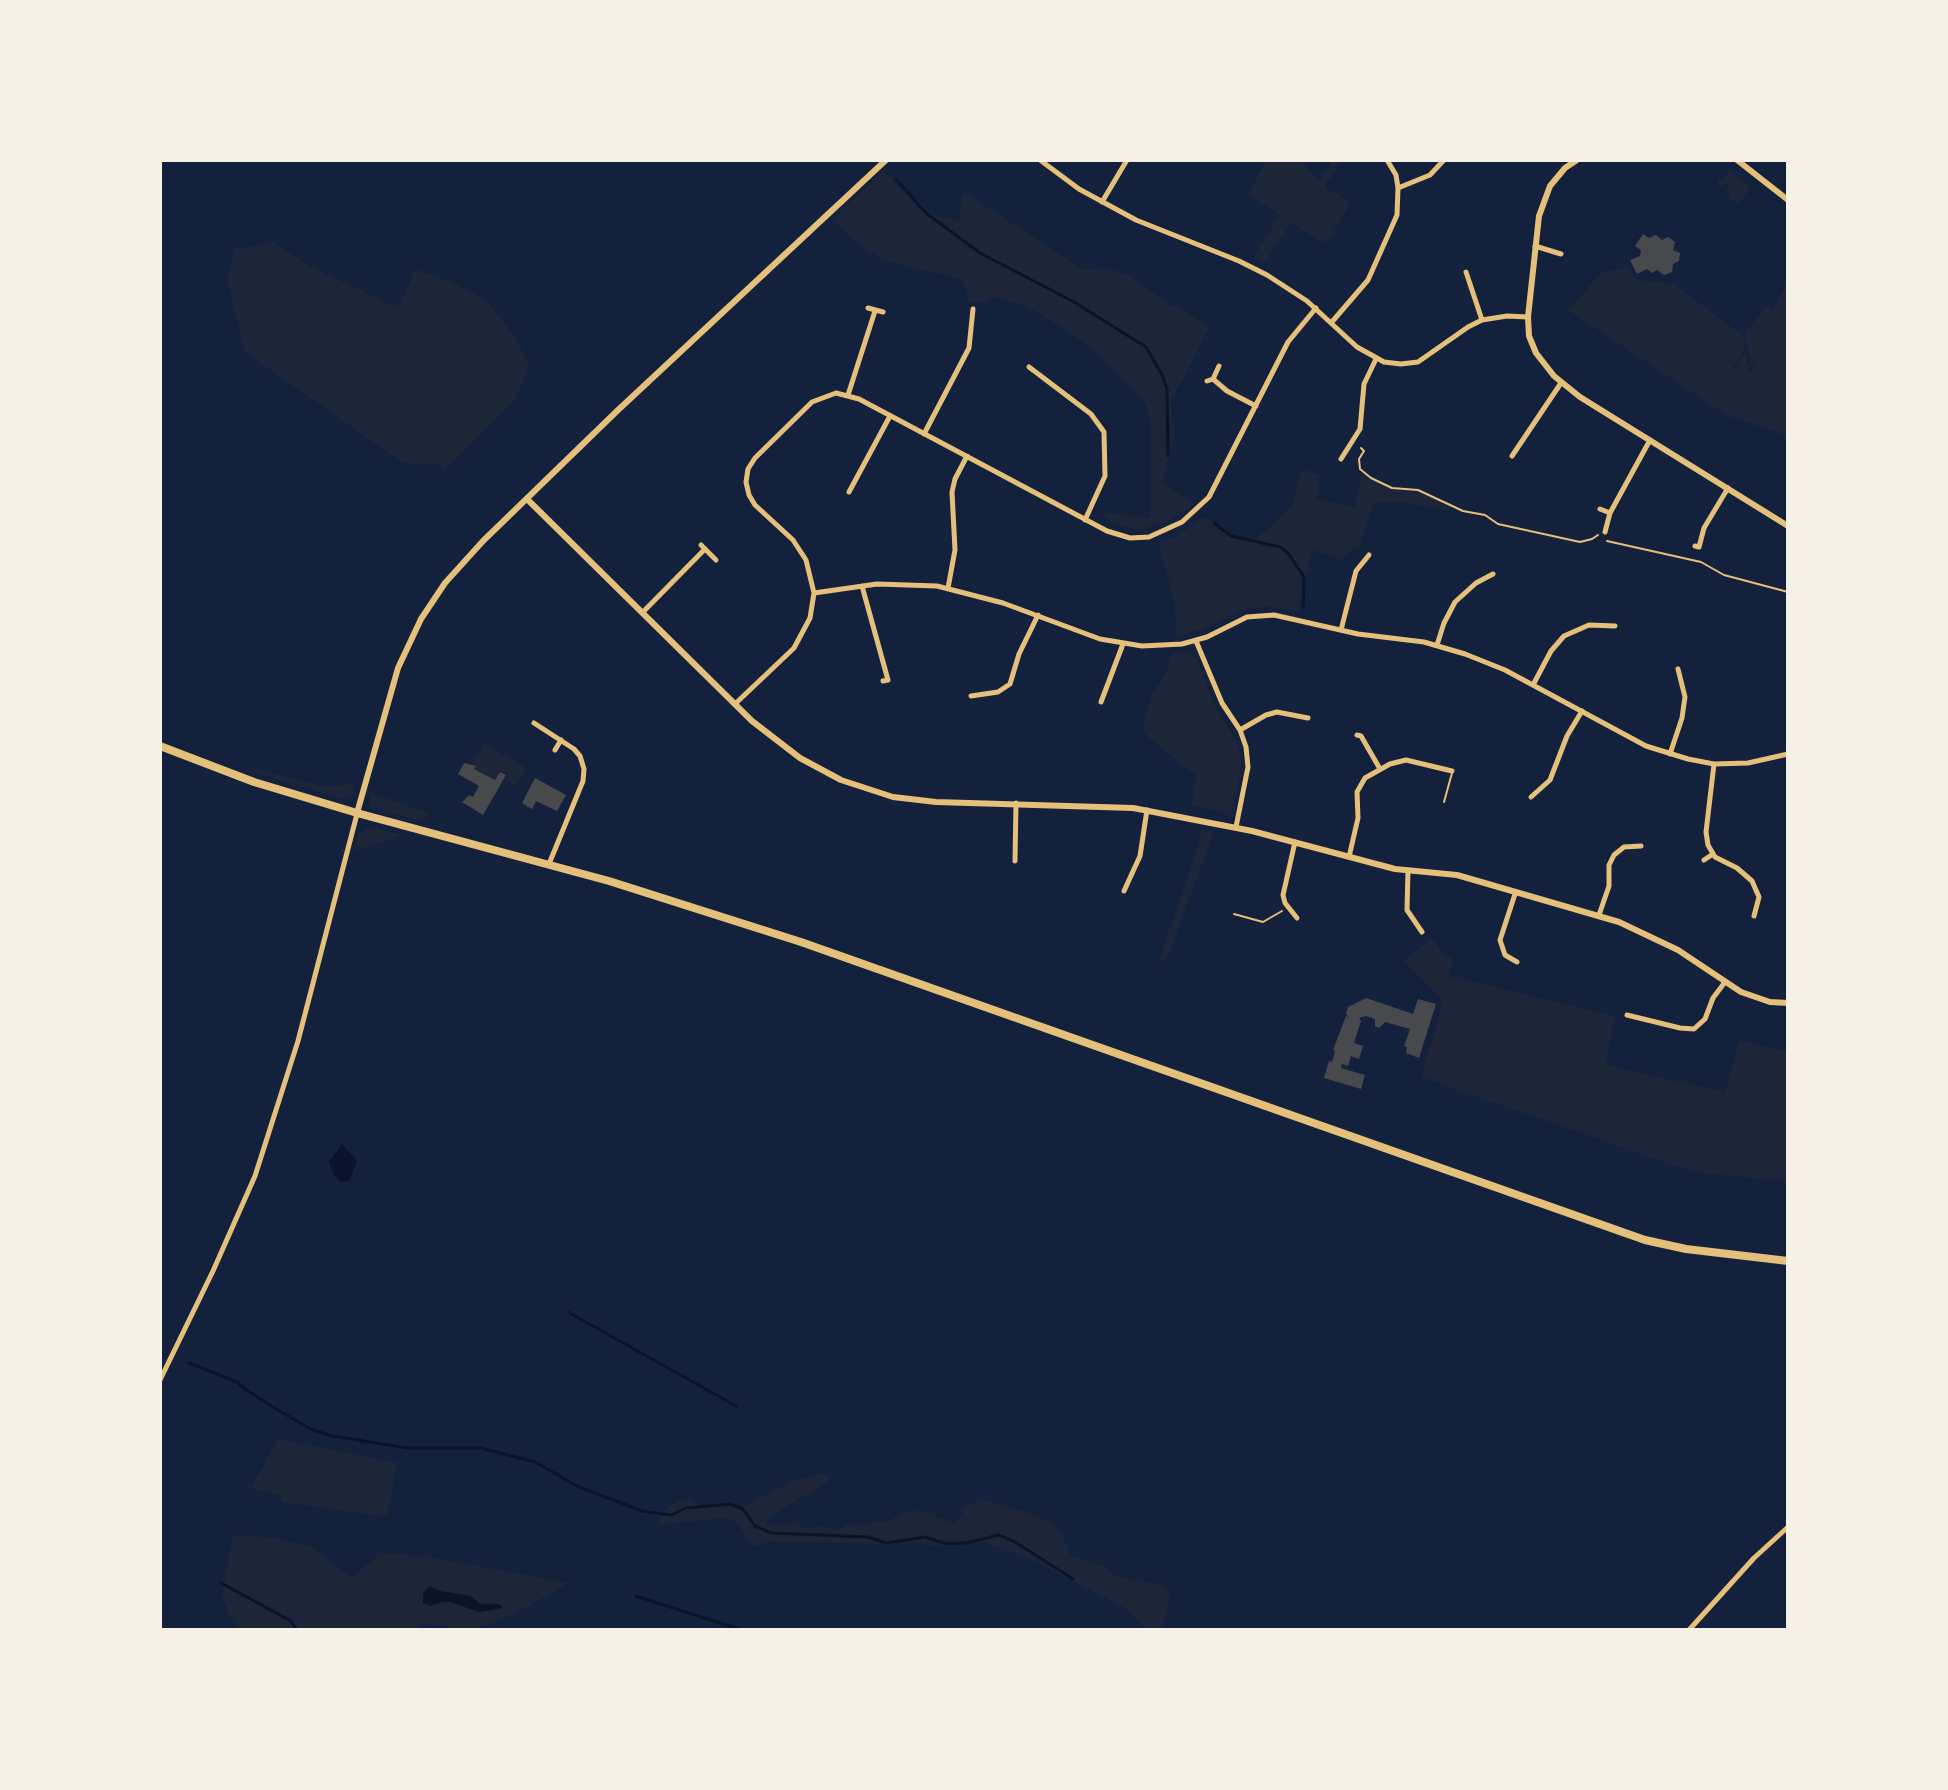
<!DOCTYPE html>
<html>
<head>
<meta charset="utf-8">
<style>
	body { margin:0 }
	#map { position:relative; width:1948px; height:1790px; overflow:hidden; background:#14213d; font-family:Helvetica,sans-serif }
	canvas { display:block }
	.frame { position:absolute; inset:0; border:162px solid #f6f1e7; pointer-events:none }
</style>
</head>
<body>
<div id="map">
<canvas width="1948" height="1790"></canvas>
<div class="frame"></div>
</div>
<script>
const ctx = document.querySelector('canvas').getContext('2d');
ctx.lineJoin = 'round';
function fill(path, color) { ctx.fillStyle = color; ctx.fill(path, 'evenodd'); }
const toPath = rows => new Path2D(rows.map(r => 'M' + r).join(''));
function stroke(path, color, width, dash) { ctx.strokeStyle = color; ctx.lineWidth = width; ctx.lineCap = dash ? 'butt' : 'round'; ctx.setLineDash(dash || []); ctx.stroke(path); }
const green = toPath([
	[1266,160,1301,160,1319,182,1333,160,1342,160,1325,187,1351,203,1326,244,1291,223,1265,262,1254,256,1280,215,1248,195],
	[883,171,925,214,959,220,964,192,1083,270,1106,268,1129,275,1171,306,1175,305,1209,328,1171,402,1175,434,1162,484,1194,502,1189,508,1166,522,1138,530,1113,524,1100,512,1150,518,1151,484,1150,422,1146,406,1142,398,1099,354,1064,328,1023,304,990,297,982,302,967,301,965,284,959,278,906,267,882,258,863,248,831,219],
	[1729,171,1751,187,1739,204,1729,197,1730,193,1726,190,1730,184,1727,183,1723,188,1718,184,1718,179,1721,181],
	[273,242,311,267,398,308,416,269,451,282,485,299,516,338,529,365,516,398,445,471,439,465,403,463,245,352,227,280,234,249],
	[1629,268,1636,280,1674,284,1743,336,1745,348,1733,369,1735,370,1745,352,1750,373,1754,365,1751,363,1745,333,1766,306,1773,310,1788,280,1788,436,1728,416,1568,310,1603,271],
	[1302,469,1320,475,1317,498,1354,508,1362,473,1394,490,1426,493,1453,505,1449,511,1393,501,1374,502,1359,549,1353,547,1343,560,1312,550,1299,611,1270,607,1248,608,1203,629,1177,636,1174,601,1159,543,1178,535,1204,517,1232,535,1255,540,1292,506],
	[1182,651,1191,653,1197,660,1214,704,1239,747,1242,766,1232,814,1191,806,1196,776,1147,736,1142,728,1151,697,1166,672,1173,653],
	[484,744,527,768,516,786,504,780,507,775,500,771,494,780,475,769,476,766,472,764],
	[253,769,327,787,354,783,352,794,339,798,252,772],
	[371,793,428,813,424,822,370,806],
	[371,827,401,835,352,852,359,833],
	[1201,829,1214,832,1166,962,1159,959,1198,848],
	[1432,938,1442,954,1453,958,1449,976,1615,1016,1606,1065,1725,1092,1740,1040,1788,1052,1788,1182,1693,1172,1421,1077,1442,1005,1440,997,1403,961],
	[278,1439,397,1463,387,1517,281,1502,281,1496,251,1488],
	[823,1473,831,1480,764,1520,767,1525,791,1523,804,1528,824,1526,837,1530,845,1525,889,1521,901,1514,920,1510,956,1524,967,1505,983,1500,1008,1506,1049,1521,1061,1533,1071,1556,1107,1568,1115,1576,1162,1585,1170,1596,1167,1613,1162,1624,1164,1630,1146,1630,1125,1608,1040,1563,984,1542,945,1547,924,1545,917,1541,870,1544,770,1541,753,1547,737,1522,723,1518,658,1525,663,1512,676,1502,686,1498,699,1505,699,1509,729,1506,737,1509,793,1481],
	[232,1535,277,1538,311,1547,352,1578,380,1553,423,1556,569,1583,513,1615,473,1630,424,1624,417,1630,237,1630,222,1597],
	[430,1586,440,1591,470,1596,481,1604,491,1602,501,1607,479,1612,451,1602,431,1605]
]);
const water = toPath([
	[342,1144,357,1161,349,1181,341,1182,334,1176,329,1162],
	[430,1586,440,1591,470,1596,481,1604,499,1604,502,1608,479,1612,451,1602,443,1601,431,1606,423,1603,423,1593]
]);
const stream = toPath([
	[896,179,926,213,980,253,1074,302,1146,347,1162,375,1167,389,1168,456],
	[1214,523,1231,536,1280,547,1288,553,1304,577,1303,606],
	[568,1312,736,1406],
	[189,1363,237,1382,248,1391,281,1412,313,1430,332,1436,408,1448,481,1448,535,1462,577,1486,642,1511,671,1515,686,1508,730,1504,743,1509,755,1526,771,1533,868,1537,886,1543,925,1537,947,1544,966,1543,999,1535,1015,1542,1073,1579],
	[221,1583,291,1621,297,1630],
	[636,1596,742,1630]
]);
const building = toPath([
	[1643,234,1649,238,1656,235,1662,240,1668,237,1675,242,1673,250,1680,253,1679,261,1673,264,1672,272,1664,275,1657,270,1652,273,1647,269,1637,274,1630,260,1640,256,1641,250,1635,246],
	[464,763,476,766,474,769,495,780,500,772,506,775,483,815,462,802,469,795,473,797,479,786,458,774],
	[535,778,566,795,557,811,536,801,532,809,522,803],
	[1366,998,1413,1014,1418,999,1436,1004,1419,1058,1406,1053,1407,1047,1404,1046,1410,1029,1385,1022,1379,1028,1375,1026,1375,1019,1366,1016,1359,1018,1361,1021,1354,1043,1363,1046,1359,1059,1351,1056,1348,1066,1342,1064,1341,1068,1365,1075,1361,1089,1324,1078,1329,1061,1332,1062,1335,1051,1333,1050,1346,1016,1349,1017,1346,1014,1348,1007]
]);
const path = toPath([
	[1361,448,1364,451,1359,459,1360,469,1371,478,1392,488,1418,490,1463,511,1485,515,1498,524,1580,542,1592,539,1598,535],
	[1607,541,1701,562,1724,575,1788,592]
]);
const service = toPath([
	[1444,802,1452,773],
	[1234,914,1263,922,1282,911]
]);
const minor = toPath([
	[1040,160,1079,189,1136,220,1239,261,1267,275,1307,301,1357,347,1384,362,1401,364,1418,362,1468,327,1482,320,1507,316,1528,317],
	[1398,188,1430,175,1444,160],
	[1102,202,1127,160],
	[1535,246,1561,254],
	[1466,272,1482,320],
	[868,308,883,312],
	[1331,323,1368,280,1397,215,1398,188,1396,175,1387,160],
	[1029,367,1091,414,1104,432,1105,476,1085,520],
	[1213,379,1227,391,1256,406],
	[1207,381,1213,379,1219,366],
	[848,395,875,311],
	[924,434,969,348,973,309],
	[1512,456,1561,383],
	[1341,459,1360,429,1364,384,1376,359],
	[849,492,890,416],
	[1600,509,1610,513],
	[1605,532,1610,513,1650,440],
	[701,545,716,560],
	[1695,546,1699,547,1704,528,1728,488],
	[862,586,888,680,883,681],
	[948,588,955,550,952,492,955,479,967,456],
	[814,593,877,584,937,586,1003,603,1100,639,1142,646,1182,644,1207,637,1247,617,1274,615,1358,634,1424,642,1465,654,1505,670,1646,746,1688,759,1714,764,1748,763,1788,754],
	[642,613,705,549],
	[1341,630,1356,571,1369,555],
	[1196,641,1222,703,1240,730,1246,747,1248,767,1236,827],
	[1437,645,1444,623,1455,602,1476,583,1493,574],
	[1533,685,1551,651,1564,636,1589,625,1615,626],
	[971,696,998,692,1010,684,1019,654,1038,615],
	[1101,702,1123,644],
	[735,704,794,648,810,618,814,593,806,560,793,540,755,505,749,495,746,482,748,469,755,458,812,402,836,393,859,399,1107,531,1130,538,1149,537,1182,522,1209,497,1288,342,1316,308],
	[534,723,574,749,580,756,584,769,583,781,549,864],
	[1240,730,1266,715,1277,712,1308,718],
	[1357,735,1361,736,1380,769],
	[555,750,561,740],
	[1670,754,1682,718,1685,697,1678,669],
	[1714,764,1706,832,1708,845,1715,857,1737,868,1752,881,1759,897,1754,916],
	[1531,797,1550,780,1567,736,1582,711],
	[1295,842,1283,895,1285,903,1297,918],
	[1349,857,1358,818,1357,792,1365,778,1390,764,1406,760,1452,771],
	[1704,860,1713,854],
	[1015,861,1016,803],
	[1408,870,1407,910,1422,932],
	[1124,891,1140,856,1147,810],
	[1515,894,1500,940,1505,955,1517,962],
	[1599,915,1609,886,1609,865,1614,855,1624,847,1641,846],
	[1627,1015,1680,1028,1694,1029,1705,1019,1713,998,1725,982],
	[160,1380,213,1271,255,1176,298,1041,357,814],
	[1689,1630,1754,1558,1788,1527]
]);
const tertiary = toPath([
	[1577,160,1565,168,1550,186,1539,216,1528,317,1529,336,1536,353,1554,376,1580,397,1788,526],
	[1737,160,1788,200],
	[527,499,752,721,800,758,841,780,893,797,936,802,1133,808,1252,831,1395,869,1457,875,1619,922,1678,950,1741,992,1770,1002,1788,1003],
	[357,813,398,668,421,619,445,583,483,541,617,411,886,160]
]);
const primary = toPath([
	[160,746,254,782,357,813,609,881,801,942,1645,1240,1686,1249,1788,1261]
]);
fill(green, '#1d2539');
fill(water, '#0b132b');
stroke(stream, '#0b132b', 3);
fill(building, '#48494c');
stroke(path, '#e5c07b', 2);
stroke(service, '#e5c07b', 2);
stroke(minor, '#e5c07b', 5);
stroke(tertiary, '#e5c07b', 6);
stroke(primary, '#e5c07b', 8);
</script>
</body>
</html>
